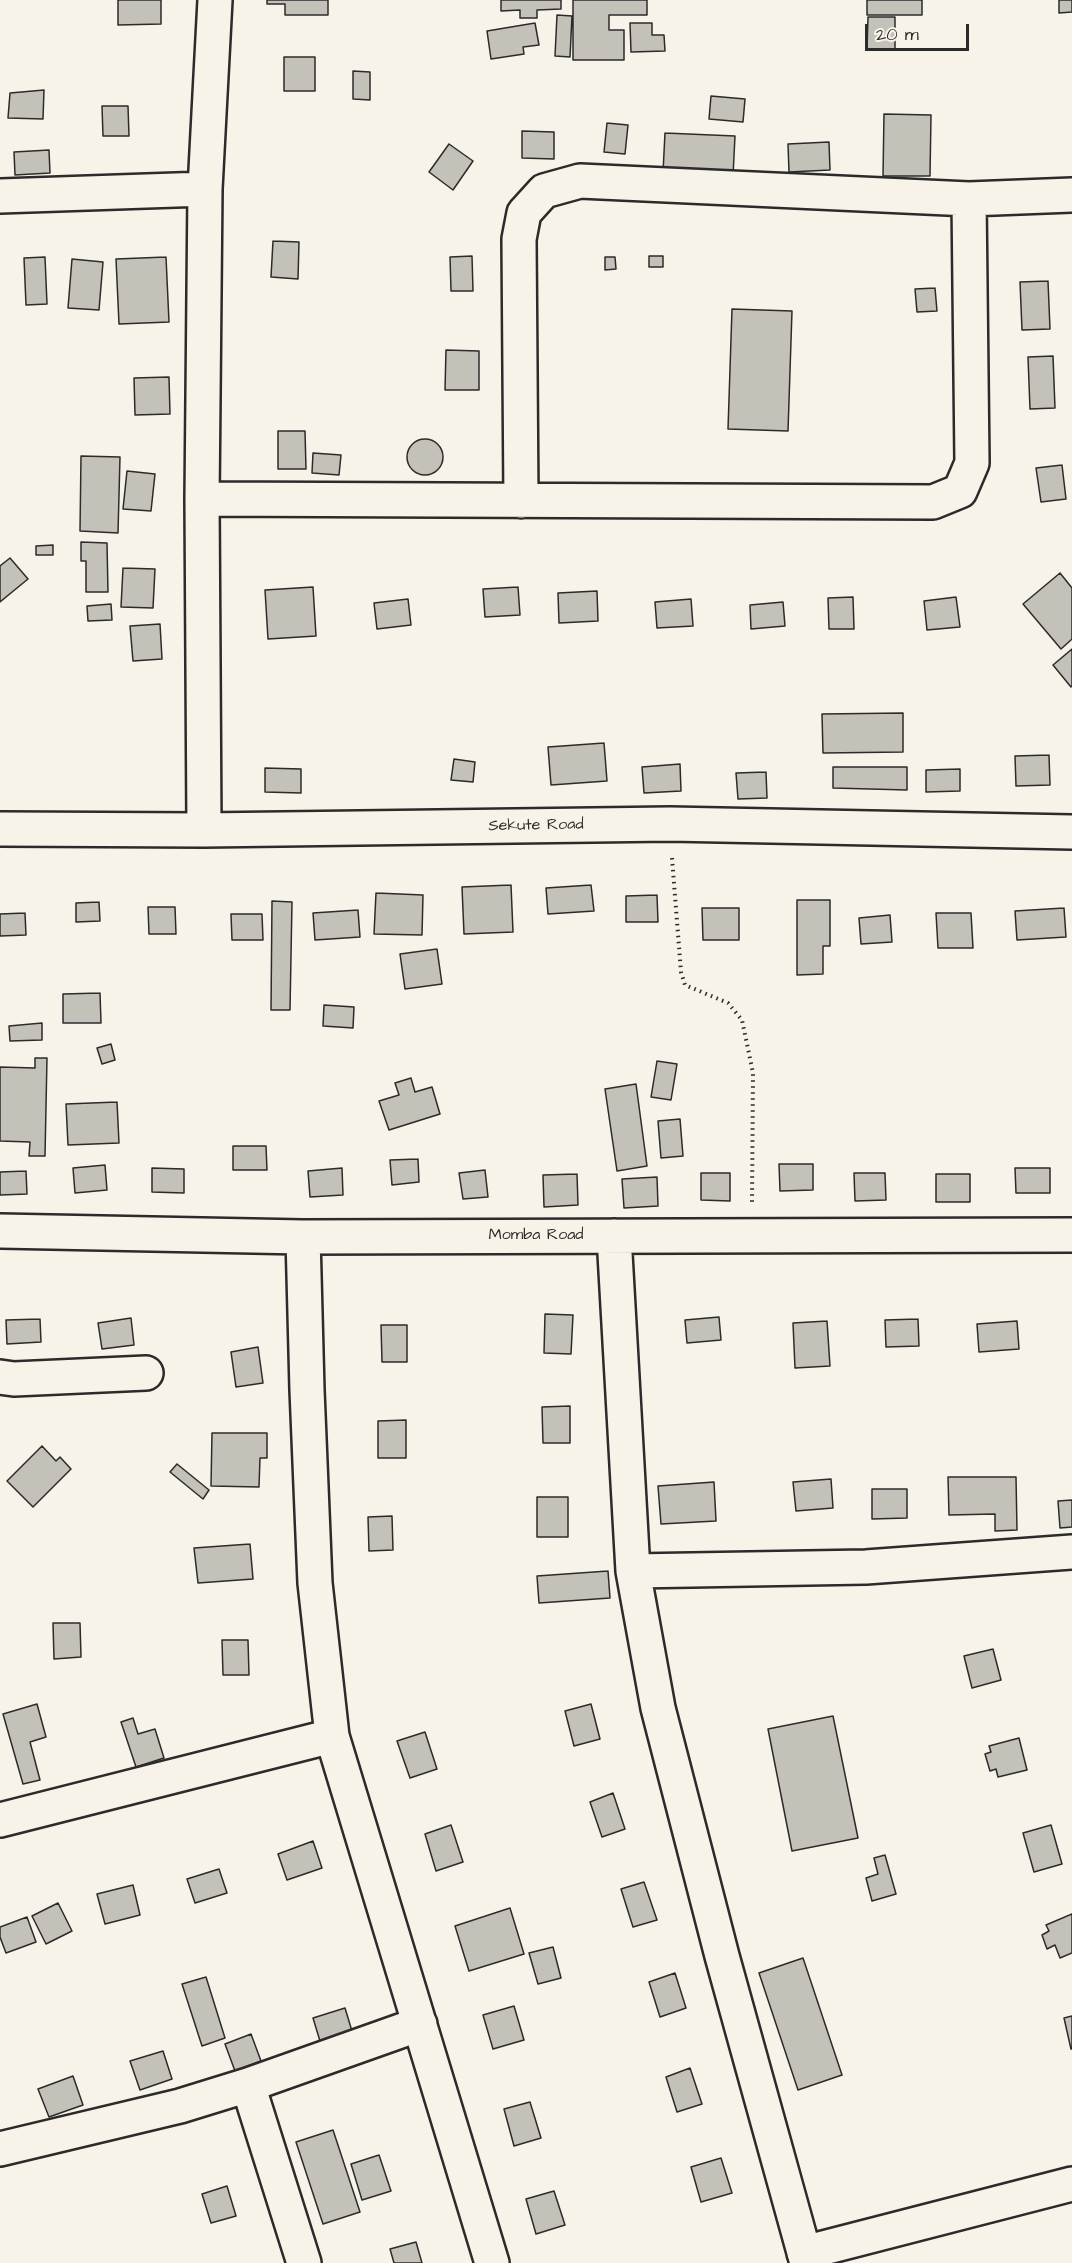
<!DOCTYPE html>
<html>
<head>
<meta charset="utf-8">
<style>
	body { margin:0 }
	#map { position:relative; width:1072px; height:2263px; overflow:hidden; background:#f7f3e8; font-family:"Architects Daughter",sans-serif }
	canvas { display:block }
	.scale { position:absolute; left:865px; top:24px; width:104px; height:27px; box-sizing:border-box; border:3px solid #2b2b2b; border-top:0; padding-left:8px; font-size:18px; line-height:21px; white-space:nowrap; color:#2b2b2b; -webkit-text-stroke:4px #f7f3e8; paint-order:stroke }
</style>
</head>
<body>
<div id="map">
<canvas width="1072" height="2263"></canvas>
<div class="scale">20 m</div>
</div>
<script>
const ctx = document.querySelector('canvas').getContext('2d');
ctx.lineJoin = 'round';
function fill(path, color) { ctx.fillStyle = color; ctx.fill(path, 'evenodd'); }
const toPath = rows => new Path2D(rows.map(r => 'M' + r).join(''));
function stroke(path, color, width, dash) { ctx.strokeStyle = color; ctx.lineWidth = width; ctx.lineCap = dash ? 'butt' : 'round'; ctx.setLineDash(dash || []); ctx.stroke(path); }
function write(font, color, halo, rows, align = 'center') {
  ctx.font = font + ' "Architects Daughter",sans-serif'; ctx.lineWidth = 4.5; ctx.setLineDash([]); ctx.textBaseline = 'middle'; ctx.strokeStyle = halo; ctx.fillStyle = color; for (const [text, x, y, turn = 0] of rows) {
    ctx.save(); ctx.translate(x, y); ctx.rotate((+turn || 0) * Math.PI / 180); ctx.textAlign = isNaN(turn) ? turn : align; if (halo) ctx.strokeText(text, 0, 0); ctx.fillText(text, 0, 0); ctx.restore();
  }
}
const building = toPath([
	[118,0,161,0,161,24,118,25,118,0],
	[267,0,328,0,328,15,285,15,285,4,267,4,267,0],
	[501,0,561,0,561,9,537,10,537,18,520,18,520,10,501,11,501,0],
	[573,0,647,0,647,15,609,15,609,30,624,30,624,60,573,60,573,0],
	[867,0,922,0,922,15,867,15,867,0],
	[1059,0,1072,0,1072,12,1059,13,1059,0],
	[557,15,572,16,570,57,555,56,557,15],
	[868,17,895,17,895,50,867,50,868,17],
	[535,23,539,45,523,47,524,54,491,59,487,31,535,23],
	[630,23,652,23,652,35,664,35,665,51,631,52,630,23],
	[284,57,315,57,315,91,284,91,284,57],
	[353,71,370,72,370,100,353,99,353,71],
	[44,90,43,119,8,118,10,93,44,90],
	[711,96,745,99,743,122,709,119,711,96],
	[102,106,128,106,129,136,103,136,102,106],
	[884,114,931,115,930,176,883,176,884,114],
	[607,123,628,125,625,154,604,152,607,123],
	[522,131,554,132,554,159,522,158,522,131],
	[665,133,735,136,733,176,663,172,665,133],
	[829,142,830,170,789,172,788,144,829,142],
	[449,144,473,161,453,190,429,172,449,144],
	[49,150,50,173,15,175,14,152,49,150],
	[273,241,299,242,298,279,271,277,273,241],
	[472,256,473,291,451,291,450,257,472,256],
	[649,256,663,256,663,267,649,267,649,256],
	[45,257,47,304,26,305,24,258,45,257],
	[166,257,169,322,119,324,116,259,166,257],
	[605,257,615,257,616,269,605,270,605,257],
	[72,259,103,262,99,310,68,308,72,259],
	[1048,281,1050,329,1022,330,1020,282,1048,281],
	[935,288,937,311,917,312,915,289,935,288],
	[732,309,792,311,788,431,728,429,732,309],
	[446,350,479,351,479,390,445,390,446,350],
	[1053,356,1055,408,1030,409,1028,357,1053,356],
	[169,377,170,414,135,415,134,378,169,377],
	[278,431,305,431,306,469,278,469,278,431],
	'407 457a18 18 0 1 1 36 0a18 18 0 1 1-36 0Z',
	[313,453,341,455,339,475,312,473,313,453],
	[81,456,120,457,118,533,80,531,81,456],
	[1062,465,1066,499,1041,502,1036,468,1062,465],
	[127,471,155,474,151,511,123,509,127,471],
	[81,542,107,543,108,592,86,592,86,561,81,561,81,542],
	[53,545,53,555,36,555,36,546,53,545],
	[10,558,28,579,0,602,0,566,10,558],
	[123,568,155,569,153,608,121,607,123,568],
	[1060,573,1072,588,1072,639,1061,649,1023,604,1060,573],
	[313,587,316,636,268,639,265,590,313,587],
	[518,587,520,615,485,617,483,589,518,587],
	[597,591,598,621,559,623,558,593,597,591],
	[853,597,854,629,829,629,828,598,853,597],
	[956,597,960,627,927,630,924,601,956,597],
	[408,599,411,625,377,629,374,603,408,599],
	[691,599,693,626,657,628,655,602,691,599],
	[783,602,785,626,751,629,750,605,783,602],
	[111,604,112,620,88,621,87,606,111,604],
	[160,624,162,659,133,661,130,626,160,624],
	[1072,649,1072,686,1071,687,1053,665,1072,649],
	[903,713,903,752,823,753,822,714,903,713],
	[604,743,607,781,551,785,548,747,604,743],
	[1049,755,1050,785,1016,786,1015,756,1049,755],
	[454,759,475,762,473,782,451,780,454,759],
	[680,764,681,791,644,793,642,767,680,764],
	[833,767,907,767,907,790,833,788,833,767],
	[265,768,301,769,301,793,265,792,265,768],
	[960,769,960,791,926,792,926,770,960,769],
	[766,772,767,798,738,799,736,773,766,772],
	[511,885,513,932,464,934,462,887,511,885],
	[591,885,594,911,548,914,546,888,591,885],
	[376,893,423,895,422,935,374,934,376,893],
	[657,895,658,922,626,922,626,896,657,895],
	[797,900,830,900,830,946,823,946,823,974,797,975,797,900],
	[272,901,292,902,290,1010,271,1010,272,901],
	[99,902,100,921,76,922,76,903,99,902],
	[148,907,175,907,176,934,149,934,148,907],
	[702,908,739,908,739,940,703,940,702,908],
	[1064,908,1066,937,1017,940,1015,911,1064,908],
	[358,910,360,937,315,940,313,913,358,910],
	[25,913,26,935,0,936,0,914,25,913],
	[936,913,971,913,973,948,938,948,936,913],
	[231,914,262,914,263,940,232,940,231,914],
	[890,915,892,942,861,944,859,918,890,915],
	[437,949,442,984,405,989,400,954,437,949],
	[100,993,101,1023,63,1023,63,994,100,993],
	[324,1005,354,1007,353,1028,323,1026,324,1005],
	[42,1023,42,1040,10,1041,9,1026,42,1023],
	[111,1044,115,1060,102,1064,97,1048,111,1044],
	[35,1058,47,1058,45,1156,29,1156,30,1142,0,1141,0,1067,35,1068,35,1058],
	[657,1061,677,1064,671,1100,651,1097,657,1061],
	[411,1078,415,1092,432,1087,440,1114,389,1130,379,1101,399,1095,395,1083,411,1078],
	[636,1084,647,1166,617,1171,605,1089,636,1084],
	[117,1102,119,1143,68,1145,66,1104,117,1102],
	[680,1119,683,1156,661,1158,658,1121,680,1119],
	[233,1146,266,1146,267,1170,233,1170,233,1146],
	[418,1159,419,1182,392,1185,390,1160,418,1159],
	[779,1164,813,1164,813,1190,780,1191,779,1164],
	[105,1165,107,1190,75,1193,73,1168,105,1165],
	[152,1168,184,1169,184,1193,152,1192,152,1168],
	[342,1168,343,1195,310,1197,308,1171,342,1168],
	[1015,1168,1050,1168,1050,1193,1016,1193,1015,1168],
	[485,1170,488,1197,463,1199,459,1173,485,1170],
	[26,1171,27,1194,0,1195,0,1172,26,1171],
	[701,1173,730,1173,730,1201,701,1200,701,1173],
	[854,1173,885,1173,886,1200,855,1201,854,1173],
	[577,1174,578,1205,544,1207,543,1175,577,1174],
	[936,1174,970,1174,970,1202,936,1202,936,1174],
	[657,1177,658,1206,624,1208,622,1179,657,1177],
	[545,1314,573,1315,571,1354,544,1353,545,1314],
	[719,1317,721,1340,687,1343,685,1320,719,1317],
	[131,1318,134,1345,102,1349,98,1323,131,1318],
	[40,1319,41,1342,7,1344,6,1320,40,1319],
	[918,1319,919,1346,886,1347,885,1320,918,1319],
	[827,1321,830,1366,795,1368,793,1323,827,1321],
	[1017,1321,1019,1349,979,1352,977,1324,1017,1321],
	[381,1325,407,1325,407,1362,382,1362,381,1325],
	[258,1347,263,1383,236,1387,231,1352,258,1347],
	[570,1406,570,1443,543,1443,542,1407,570,1406],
	[406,1420,406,1458,378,1458,378,1421,406,1420],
	[212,1433,267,1433,267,1458,260,1458,259,1487,211,1486,212,1433],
	[42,1446,56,1461,60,1457,71,1469,33,1507,7,1481,42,1446],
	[177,1464,209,1490,203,1499,170,1472,177,1464],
	[948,1477,1016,1477,1017,1530,995,1531,995,1514,949,1515,948,1477],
	[831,1479,833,1508,796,1511,793,1482,831,1479],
	[714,1482,716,1521,661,1524,658,1486,714,1482],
	[872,1489,907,1489,907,1518,872,1519,872,1489],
	[537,1497,568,1497,568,1537,537,1537,537,1497],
	[1072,1500,1072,1527,1060,1528,1058,1501,1072,1500],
	[392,1516,393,1550,369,1551,368,1517,392,1516],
	[250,1544,253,1579,198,1583,194,1548,250,1544],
	[608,1571,610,1598,539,1603,537,1576,608,1571],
	[53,1623,80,1623,81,1657,54,1659,53,1623],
	[222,1640,248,1640,249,1675,223,1675,222,1640],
	[993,1649,1001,1680,972,1688,964,1656,993,1649],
	[37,1704,46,1737,30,1742,40,1780,23,1784,3,1714,37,1704],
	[591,1704,600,1739,574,1746,565,1711,591,1704],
	[833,1716,858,1838,792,1851,768,1729,833,1716],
	[133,1718,138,1734,155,1729,164,1758,136,1767,121,1722,133,1718],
	[425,1732,437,1769,410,1778,397,1741,425,1732],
	[1019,1738,1027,1770,998,1777,996,1769,990,1771,985,1754,991,1752,989,1746,1019,1738],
	[613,1793,625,1829,602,1837,590,1802,613,1793],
	[451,1825,463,1862,436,1871,425,1834,451,1825],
	[1051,1825,1062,1864,1034,1872,1023,1833,1051,1825],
	[313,1841,322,1868,287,1880,278,1854,313,1841],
	[885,1855,896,1894,872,1901,866,1878,878,1874,874,1858,885,1855],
	[219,1869,227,1893,195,1903,187,1879,219,1869],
	[644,1882,657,1920,633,1927,621,1889,644,1882],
	[133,1885,140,1915,105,1924,97,1894,133,1885],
	[58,1903,72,1931,46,1944,32,1916,58,1903],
	[510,1908,524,1954,469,1971,455,1926,510,1908],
	[1072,1914,1072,1953,1060,1958,1055,1945,1047,1949,1042,1935,1049,1931,1046,1925,1072,1914],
	[27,1917,36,1942,6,1953,0,1937,0,1927,27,1917],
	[553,1947,561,1978,538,1984,529,1953,553,1947],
	[803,1958,842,2075,798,2090,759,1973,803,1958],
	[675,1973,686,2008,660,2017,649,1982,675,1973],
	[206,1977,225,2038,202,2046,182,1984,206,1977],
	[514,2006,524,2040,493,2049,483,2015,514,2006],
	[345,2008,355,2041,323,2051,313,2018,345,2008],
	[1072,2016,1072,2049,1071,2049,1064,2018,1072,2016],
	[251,2034,261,2061,235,2071,225,2044,251,2034],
	[163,2051,172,2079,140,2090,130,2061,163,2051],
	[690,2068,702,2104,677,2112,666,2077,690,2068],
	[73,2076,83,2105,49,2117,38,2089,73,2076],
	[530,2102,541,2138,514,2146,504,2109,530,2102],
	[333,2130,360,2212,323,2224,296,2142,333,2130],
	[379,2155,391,2191,362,2200,351,2164,379,2155],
	[721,2158,732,2193,701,2202,691,2167,721,2158],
	[227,2186,236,2216,211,2223,202,2194,227,2186],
	[554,2191,565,2225,536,2234,526,2199,554,2191],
	[416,2242,422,2263,394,2263,390,2249,416,2242]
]);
const path = toPath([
	[672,858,681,972,685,985,728,1003,742,1020,753,1073,752,1202]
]);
const minor = toPath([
	[0,196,205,189],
	[202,499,933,502,960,491,972,463,969,199],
	[521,501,519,239,524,213,544,191,580,181,969,199,1072,195],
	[0,829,204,830,670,824,1072,832],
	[204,830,202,499,205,189,215,0],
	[0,1231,303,1237,1072,1235],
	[614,1236,633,1571,658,1708,722,1956,807,2263],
	[303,1237,307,1390,315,1583,332,1736,492,2263],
	[0,1377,14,1379,146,1373],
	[633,1571,866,1567,1072,1552],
	[0,1820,332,1736],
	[248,2085,304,2263],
	[0,2149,180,2106,248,2085,420,2024],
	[804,2253,1072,2184]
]);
const streetNames = [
	["Sekute Road",536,826,-1],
	["Momba Road",536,1236]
];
fill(building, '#c4c1b9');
stroke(building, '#2b2b2b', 1.5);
stroke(minor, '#2b2b2b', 38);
stroke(path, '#2b2b2b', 4, [1.5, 4.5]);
stroke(minor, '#f7f3e8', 33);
write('16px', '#2b2b2b', '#f7f3e8', streetNames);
</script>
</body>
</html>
